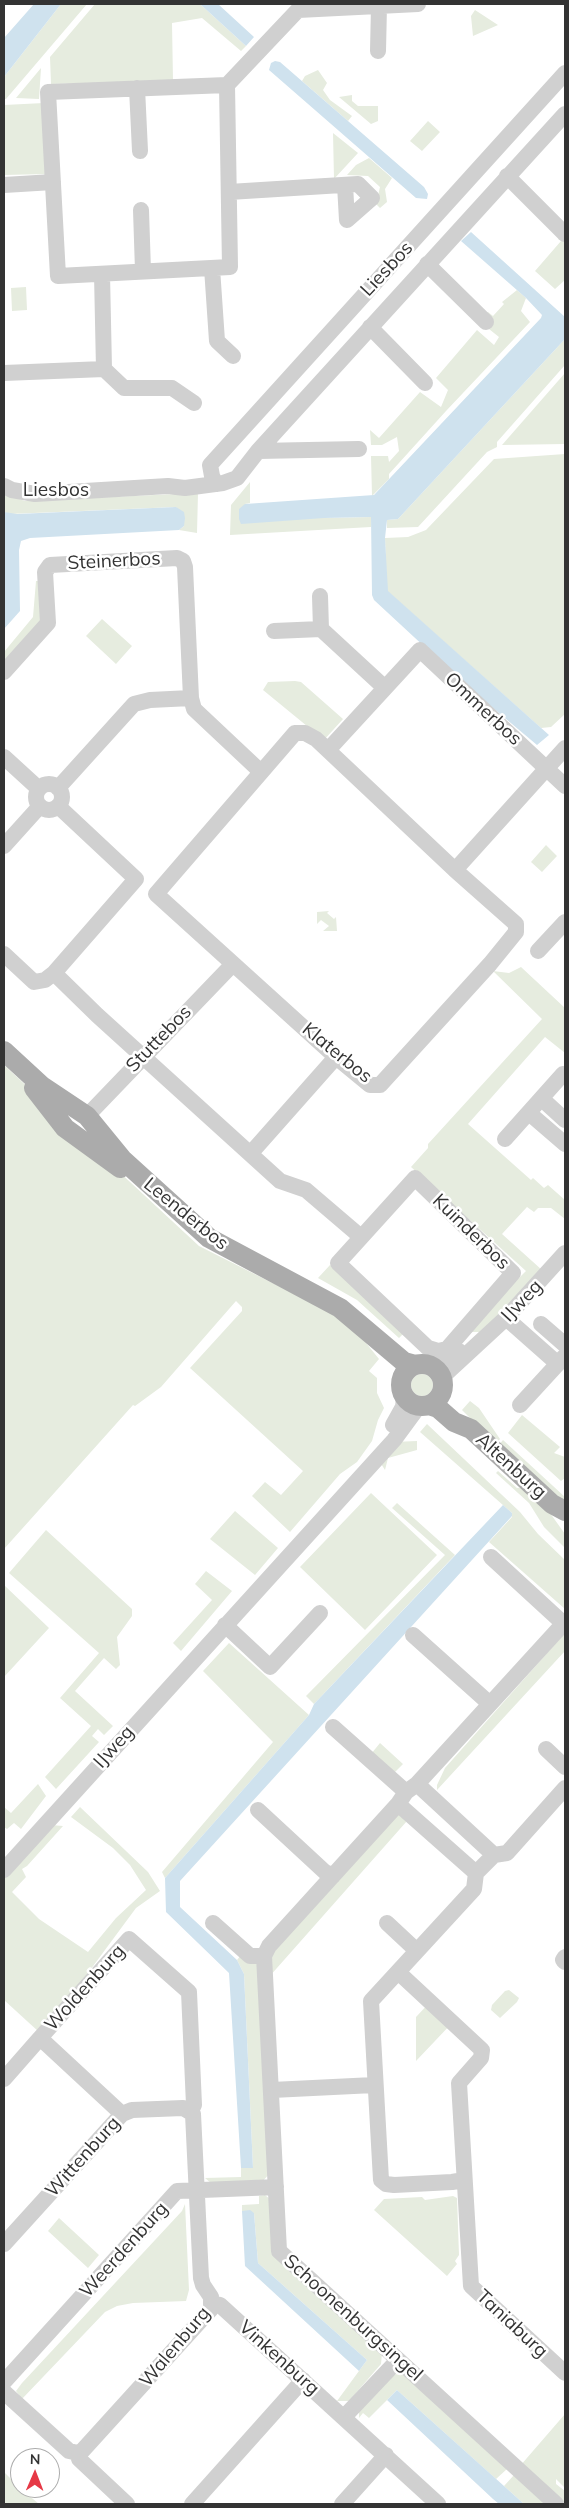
<!DOCTYPE html>
<html>
<head>
<meta charset="utf-8">
<style>
	body { margin:0 }
	#map { position:relative; width:569px; height:2508px; overflow:hidden; background:#fff; font-family:Mulish,sans-serif }
	canvas { display:block }
	.frame { position:absolute; inset:0; border:5px solid #333; pointer-events:none }
	.north { position:absolute; left:10px; top:2448px; width:50px; height:50px; box-sizing:border-box; background:#fff; border:1px solid #adadad; border-radius:50%; rotate:1deg; font-size:14px; font-weight:700; line-height:20px; text-align:center; color:#333 }
	.north::after { content:''; display:block; margin:auto; width:18px; height:22px; background:#e63946; clip-path:polygon(50% 0,100% 100%,50% 72%,0 100%) }
</style>
</head>
<body>
<div id="map">
<canvas width="569" height="2508"></canvas>
<div class="frame"></div>
<div class="north">N</div>
</div>
<script>
const ctx = document.querySelector('canvas').getContext('2d');
ctx.lineJoin = 'round';
function fill(path, color) { ctx.fillStyle = color; ctx.fill(path, 'evenodd'); }
const toPath = rows => new Path2D(rows.map(r => 'M' + r).join(''));
function stroke(path, color, width, dash) { ctx.strokeStyle = color; ctx.lineWidth = width; ctx.lineCap = dash ? 'butt' : 'round'; ctx.setLineDash(dash || []); ctx.stroke(path); }
function write(font, color, halo, rows, align = 'center') {
  ctx.font = font + ' Mulish,sans-serif'; ctx.lineWidth = 5; ctx.setLineDash([]); ctx.textBaseline = 'middle'; ctx.strokeStyle = halo; ctx.fillStyle = color; for (const [text, x, y, turn = 0] of rows) {
    ctx.save(); ctx.translate(x, y); ctx.rotate((+turn || 0) * Math.PI / 180); ctx.textAlign = isNaN(turn) ? turn : align; if (halo) ctx.strokeText(text, 0, 0); ctx.fillText(text, 0, 0); ctx.restore();
  }
}
const green = toPath([
	[61,4,87,4,6,99,4,99,4,77],
	[95,4,200,4,246,46,241,51,202,18,172,23,173,81,51,84,50,57],
	[475,10,498,25,473,36,471,16],
	[41,68,39,99,16,98],
	[318,70,327,83,323,90,330,100,352,116,348,121,302,81,305,76],
	[352,95,352,101,358,106,378,106,378,121,371,124,339,97],
	[44,103,47,174,4,175,4,105],
	[428,121,440,132,422,151,410,141],
	[333,133,358,153,334,179],
	[369,158,392,178,385,189,387,202,380,208,376,204,380,187,368,176,347,175,356,165],
	[565,230,565,280,555,289,535,271,561,241,558,239],
	[26,287,27,310,12,311,11,288],
	[517,290,526,298,521,311,530,322,446,411,389,474,389,479,372,496,371,456,388,456,389,462,399,451,397,437,382,445,371,445,370,430,379,438,420,392,441,407,448,390,436,378,477,330,494,345,499,337,484,325,483,315,488,312,493,316,504,304,502,302],
	[565,339,565,365,497,442,497,447,487,452,418,527,387,528,387,520,398,519],
	[565,373,565,444,502,445],
	[565,454,565,714,551,727,541,728,387,591,385,538,408,537,426,530,494,459],
	[250,482,250,503,245,504,324,518,371,517,371,527,230,535,231,505],
	[198,493,197,533,179,530,184,526,176,507,10,514,4,512,4,494,25,501],
	[36,581,39,581,41,623,4,667,4,652,33,617],
	[102,619,132,646,116,664,86,636],
	[295,681,301,682,343,719,324,740,263,690,268,682],
	[546,845,557,856,542,872,531,862],
	[329,911,327,913,334,919,336,917,337,931,323,931,329,926,321,920,317,924,317,912],
	[521,967,565,1008,565,1053,545,1037,468,1124,531,1180,533,1178,544,1188,548,1185,565,1200,565,1219,551,1208,538,1208,534,1212,527,1207,502,1234,542,1270,482,1332,465,1332,526,1271,411,1167,428,1148,428,1144,542,1019,493,971,509,973],
	[4,1065,199,1246,320,1307,343,1321,362,1338,379,1359,369,1371,377,1378,377,1393,384,1408,378,1420,372,1441,357,1462,340,1474,290,1532,252,1496,265,1482,281,1495,303,1471,190,1368,242,1311,242,1307,236,1301,161,1387,135,1406,133,1405,4,1549],
	[330,1265,404,1333,399,1338,357,1300,318,1278],
	'411 1385a11 11 0 1 1 22 0a11 11 0 1 1-22 0Z',
	[470,1401,479,1408,500,1439,496,1444,462,1410],
	[522,1415,560,1447,554,1453,565,1457,565,1478,561,1481,508,1433],
	[427,1424,520,1512,538,1534,565,1560,565,1609,489,1542,512,1517,512,1513,420,1432],
	[503,1440,565,1497,565,1506,498,1446],
	[417,1441,417,1450,388,1458,385,1470,378,1459,393,1442],
	[498,1471,517,1488,526,1487,550,1513,565,1534,565,1548,544,1527,529,1503,496,1473],
	[371,1493,437,1555,365,1630,300,1567],
	[397,1503,455,1555,314,1704,306,1696,445,1555,392,1508],
	[235,1511,278,1548,255,1575,210,1539],
	[46,1530,132,1609,132,1616,117,1637,120,1665,116,1669,104,1658,75,1691,113,1726,104,1735,98,1729,92,1736,99,1742,56,1789,45,1777,91,1726,60,1698,99,1653,9,1573],
	[206,1571,232,1591,181,1651,173,1643,212,1600,195,1584],
	[4,1585,49,1628,4,1677],
	[565,1633,565,1651,437,1790,437,1785,445,1768],
	[229,1643,309,1715,165,1878,162,1872,273,1742,203,1671],
	[380,1743,403,1764,393,1774,371,1754],
	[38,1784,46,1796,21,1829,14,1823,7,1829,4,1827,4,1807,11,1813],
	[80,1807,148,1872,160,1891,136,1908,85,1977,39,2032,4,2000,4,1876,51,1825,63,1826,27,1866,22,1869,26,1877,12,1892,39,1919,88,1952,116,1918,146,1890,130,1865,113,1848,71,1817],
	[396,1813,407,1821,269,1977,268,1959,279,1946],
	[241,1955,260,1961,270,2173,262,2182,211,2183,205,2178,241,2177,241,2168,253,2168,244,1974,237,1960],
	[509,1990,519,1998,517,2002,500,2018,491,2010,492,2005,505,1991],
	[431,2001,453,2022,416,2061,416,2017],
	[265,2195,271,2200,275,2253,382,2353,381,2364,349,2401,337,2401,367,2360,258,2263,254,2213,242,2211,242,2205,259,2204,259,2196],
	[453,2196,457,2198,459,2255,455,2261,457,2264,447,2276,374,2210,384,2199,422,2197,425,2200],
	[185,2204,189,2290,186,2301,133,2303,117,2306,105,2312,22,2399,16,2391,22,2383,182,2211],
	[59,2218,99,2255,88,2268,48,2231],
	[404,2373,507,2469,496,2479,397,2390,369,2418,363,2413,359,2418,359,2411,392,2375],
	[565,2414,565,2488,556,2479,556,2484,565,2491,565,2504,520,2466],
	[4,2472,20,2488,39,2504,4,2504],
	[514,2475,547,2504,524,2504,504,2486]
]);
const water = toPath([
	[34,4,61,4,4,77,4,38],
	[200,4,218,4,254,37,246,46],
	[275,61,280,62,424,187,428,194,427,199,416,198,269,70,271,63],
	[471,232,565,317,565,339,398,519,387,520,385,538,388,591,549,735,537,745,468,687,374,600,372,595,371,517,324,518,241,524,239,519,239,509,245,504,374,495,541,318,542,315,526,298,461,241],
	[176,507,184,512,185,518,184,526,179,530,30,538,21,541,19,550,20,611,4,629,4,512,17,514],
	[503,1505,512,1513,512,1516,180,1881,180,1907,237,1960,244,1974,253,2168,241,2168,229,1973,166,1912,165,1878,309,1715,314,1704],
	[250,2210,254,2213,258,2263,367,2360,359,2371,245,2266,242,2211],
	[397,2390,504,2486,524,2504,499,2504,493,2499,387,2400]
]);
const minor = toPath([
	[298,10,418,4],
	[378,51,379,6],
	[227,85,230,267,58,276,48,92,227,85],
	[227,85,298,10],
	[137,88,140,151],
	[507,176,565,234],
	[4,185,53,182],
	[229,192,358,184,372,198,347,220,345,185],
	[141,210,143,271],
	[427,264,486,322],
	[212,268,217,341,233,356],
	[102,274,104,369],
	[370,327,425,383],
	[4,373,104,369,124,388,172,388,194,403],
	[258,451,359,449],
	[216,484,212,476,210,465,565,73],
	[4,486,12,490,35,494,168,486,185,488,223,483,237,478,258,451,565,114],
	[321,629,385,688],
	[274,631,321,629,320,596],
	[4,672,48,623,45,572,50,565,177,558,183,561,185,567,191,698,194,709,261,772],
	[295,733,305,733,316,739,455,870,516,924,516,932,490,964,380,1085,370,1085,336,1057,156,894,295,733],
	[328,750,420,650,565,786],
	[4,757,39,789],
	'36 797a13 13 0 1 1 26 0a13 13 0 1 1-26 0Z',
	[58,788,134,704,150,700,191,698],
	[4,846,40,806],
	[455,870,565,748],
	[538,951,565,922],
	[4,954,34,982,45,980,54,973,136,879,58,806],
	[54,973,97,1015,280,1181,306,1190,361,1237],
	[542,1099,565,1120],
	[529,1113,565,1144],
	[87,1116,233,964],
	[505,1139,563,1074],
	[251,1153,336,1057],
	[415,1178,513,1273,447,1349,438,1351,428,1348,338,1263,415,1178],
	[506,1318,558,1364],
	[541,1324,565,1345],
	[434,1367,459,1351],
	[441,1378,506,1318,565,1253],
	[520,1405,564,1357],
	[393,1425,403,1407,404,1397],
	[491,1557,564,1624],
	[225,1625,270,1667,320,1613],
	[413,1635,490,1704],
	[333,1727,406,1792],
	[546,1749,565,1767],
	[417,1784,494,1855],
	[398,1804,476,1873],
	[258,1810,325,1872,333,1876],
	[4,1870,394,1440,419,1406],
	[476,1873,494,1855,507,1853,565,1788],
	[213,1923,250,1956,264,1956],
	[387,1923,417,1951],
	[565,1957,563,1960,565,1962],
	[398,1972,482,2050,481,2058,459,2083,471,2286,565,2373],
	[4,2079,40,2038],
	[272,2090,374,2085],
	[122,2114,40,2038,129,1939,189,1992,194,2105,190,2111],
	[464,2180,452,2182,394,2185,386,2184,381,2180,371,2001,474,1889,476,1873],
	[4,2244,122,2114,132,2110,183,2108,193,2114,201,2278,203,2285,211,2297,211,2309,83,2450,78,2453],
	[212,2303,220,2305,438,2504],
	[4,2382,177,2191,276,2187],
	[4,2392,69,2451,78,2453,79,2459,127,2504],
	[344,2417,398,2360],
	[192,2504,303,2380],
	[342,2504,386,2455],
	[556,2504,279,2251,264,1956,269,1946,398,1804,406,1792,417,1784,565,1622]
]);
const major = toPath([
	[4,1051,42,1086,87,1116,123,1160,209,1238,340,1308,404,1362,415,1365],
	[34,1088,65,1128,120,1168],
	'401 1385a21 21 0 1 1 42 0a21 21 0 1 1-42 0Z',
	[429,1405,438,1408,454,1422,471,1429,552,1504,565,1511]
]);
const streetNames = [
	["Liesbos",387,269,-47],
	["Liesbos",56,490],
	["Steinerbos",114,561,-3],
	["Ommerbos",483,709,43],
	["Stuttebos",159,1039,-46],
	["Klaterbos",337,1053,39],
	["Leenderbos",186,1214,39],
	["Kuinderbos",471,1232,44],
	["IJweg",522,1301,-47],
	["Altenburg",511,1466,42],
	["IJweg",114,1747,-48],
	["Woldenburg",85,1988,-48],
	["Wittenburg",83,2157,-48],
	["Weerdenburg",124,2250,-48],
	["Schoonenburgsingel",353,2318,42],
	["Taniaburg",512,2324,43],
	["Walenburg",175,2347,-50],
	["Vinkenburg",279,2358,42]
];
fill(green, '#e6ecdf');
fill(water, '#cfe2ee');
stroke(minor, '#d0d0d0', 16);
stroke(major, '#ababab', 20);
write('19px', '#333', '#fff', streetNames);
</script>
</body>
</html>
